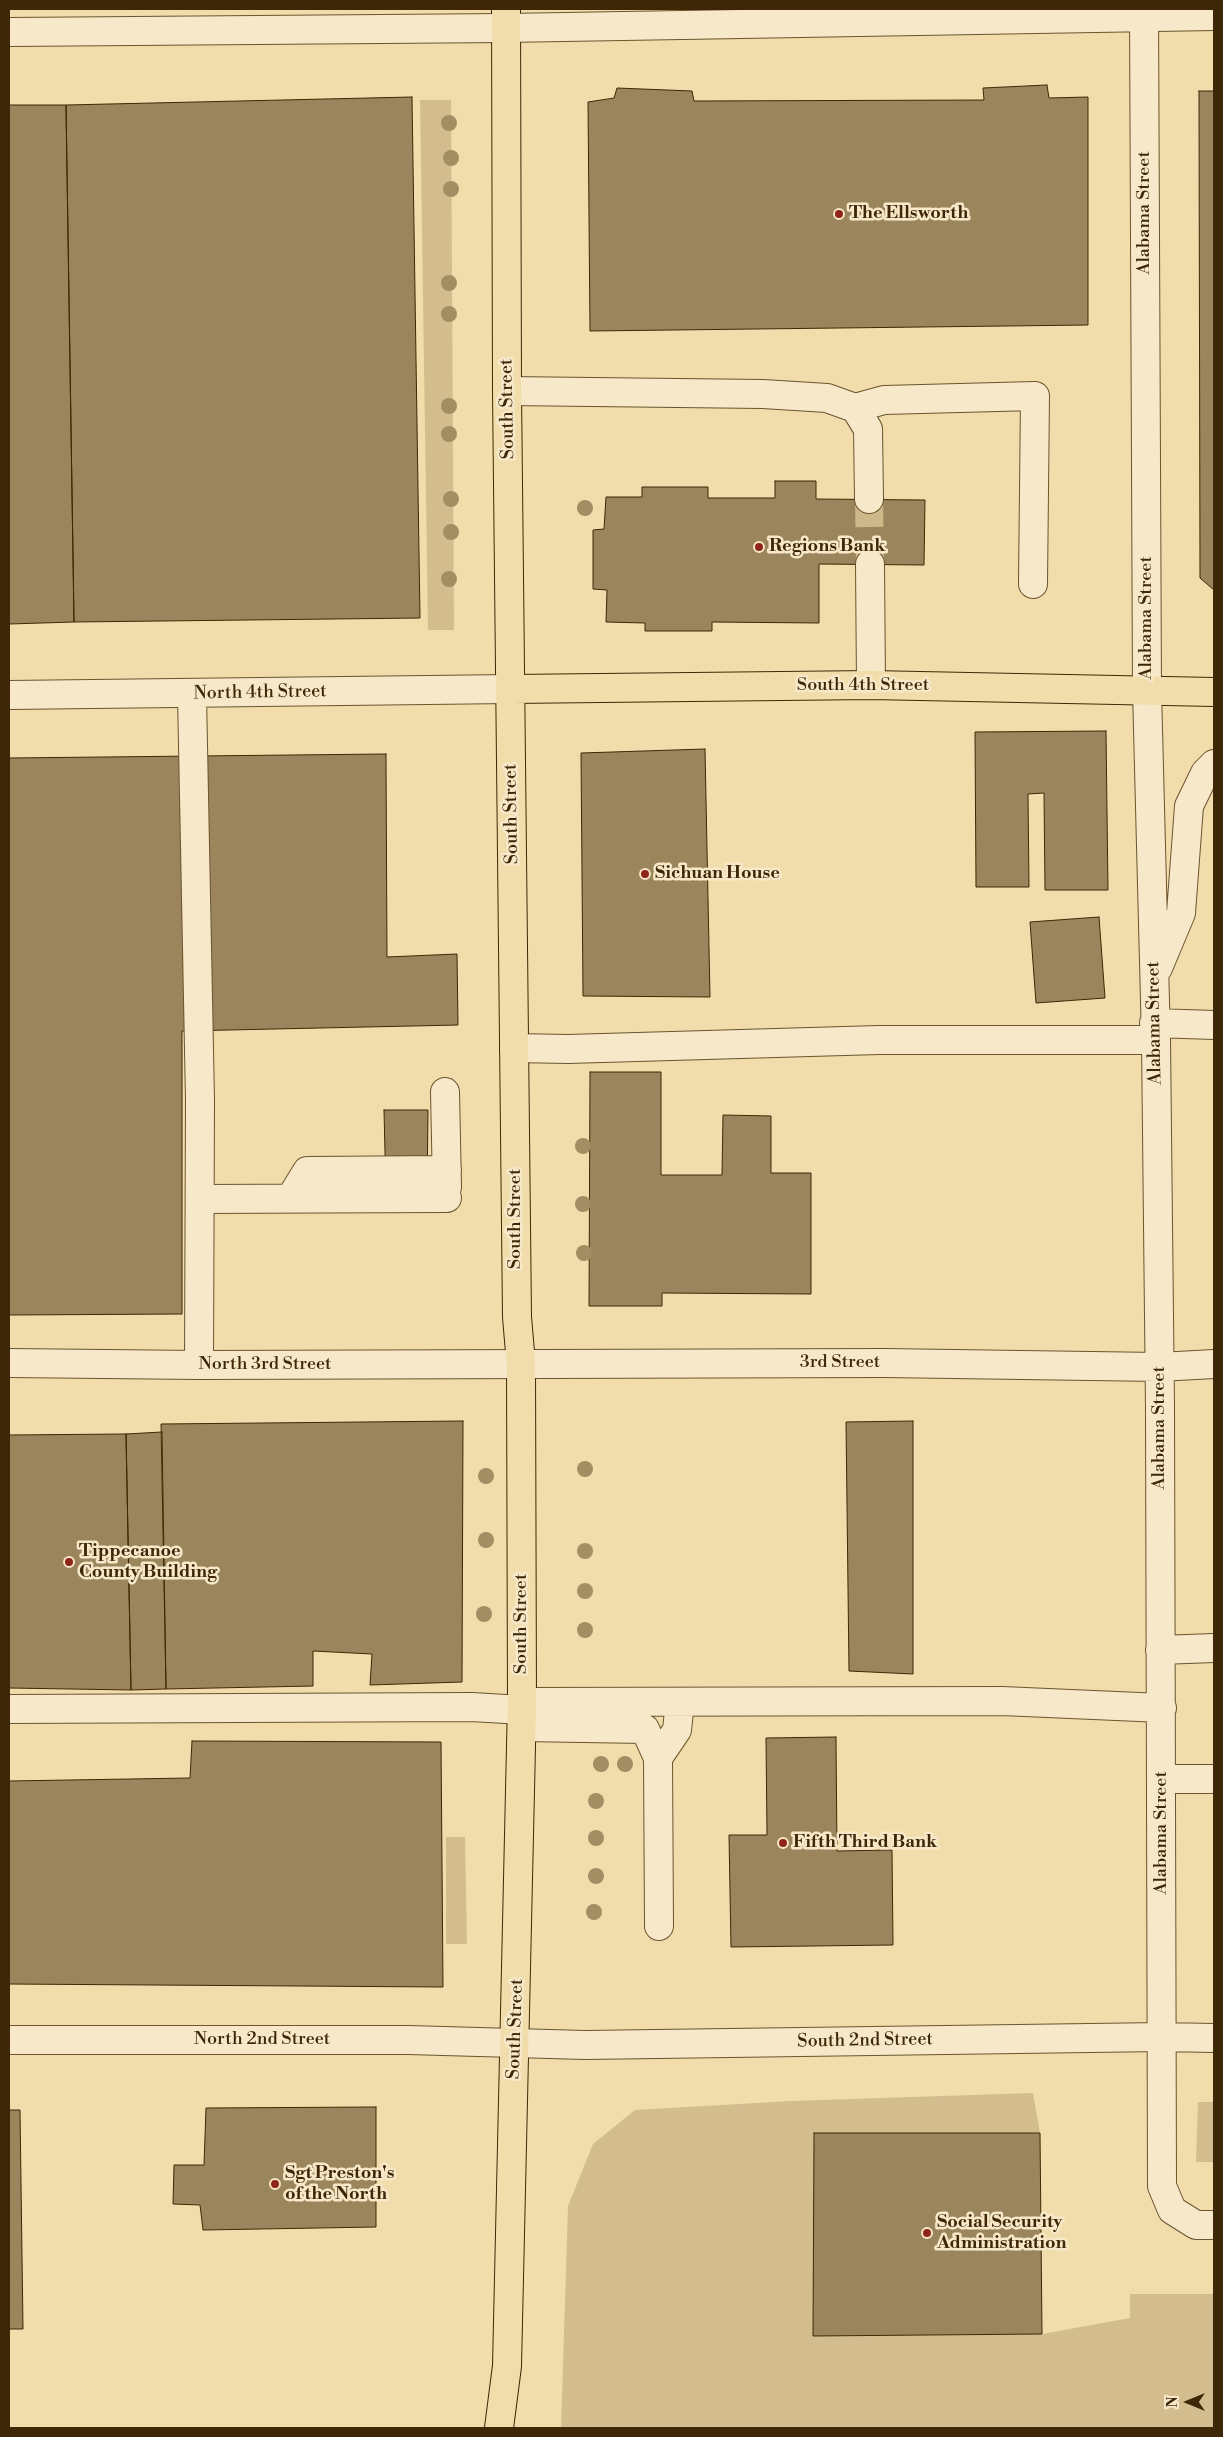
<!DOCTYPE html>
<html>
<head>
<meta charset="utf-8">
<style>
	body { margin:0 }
	#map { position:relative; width:1223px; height:2437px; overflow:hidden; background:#f1dcab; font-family:"Libre Bodoni",serif }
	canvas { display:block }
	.frame { position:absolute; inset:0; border:10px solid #3e2706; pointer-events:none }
	.north { position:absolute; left:1163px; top:2377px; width:50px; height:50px; -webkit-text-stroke:4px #f6e8c8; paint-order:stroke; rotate:270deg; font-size:14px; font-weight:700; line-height:20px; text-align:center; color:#3e2706 }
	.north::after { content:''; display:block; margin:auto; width:18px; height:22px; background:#3e2706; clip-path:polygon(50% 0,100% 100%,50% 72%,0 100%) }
</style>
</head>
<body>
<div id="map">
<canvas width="1223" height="2437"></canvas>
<div class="frame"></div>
<div class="north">N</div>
</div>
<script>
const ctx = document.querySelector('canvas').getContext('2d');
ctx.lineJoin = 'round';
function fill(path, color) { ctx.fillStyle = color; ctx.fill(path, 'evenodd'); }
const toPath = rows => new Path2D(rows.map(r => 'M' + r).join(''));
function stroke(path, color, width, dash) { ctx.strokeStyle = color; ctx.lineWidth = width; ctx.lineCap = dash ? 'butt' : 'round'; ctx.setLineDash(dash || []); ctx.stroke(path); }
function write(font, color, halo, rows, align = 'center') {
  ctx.font = font + ' "Libre Bodoni",serif'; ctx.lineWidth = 5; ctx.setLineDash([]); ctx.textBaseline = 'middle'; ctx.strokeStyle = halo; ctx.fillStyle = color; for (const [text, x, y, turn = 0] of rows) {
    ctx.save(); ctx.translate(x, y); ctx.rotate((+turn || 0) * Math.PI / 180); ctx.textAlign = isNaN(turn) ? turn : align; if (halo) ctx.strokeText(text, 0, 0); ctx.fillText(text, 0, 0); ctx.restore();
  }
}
const green = toPath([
	[420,100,451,100,454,630,428,630],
	[446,1837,465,1837,467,1944,446,1944],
	[1033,2093,1040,2133,814,2133,813,2336,1042,2334,1130,2318,1130,2294,1214,2294,1214,2428,561,2428,568,2206,593,2144,635,2110,791,2101],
	[1198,2102,1214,2102,1214,2162,1196,2162]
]);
const building = toPath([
	[1047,85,1049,98,1088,97,1088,325,590,331,588,102,614,98,617,88,692,91,694,101,984,100,983,88,1047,85],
	[1199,91,1214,91,1214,590,1200,578,1199,91],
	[412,97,420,618,74,622,66,105,412,97],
	[9,105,66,105,74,622,9,624,9,105],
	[775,481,816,481,816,499,925,500,924,565,819,564,819,623,712,622,712,631,645,631,645,623,606,622,607,590,593,589,593,530,604,529,606,497,642,497,642,487,708,487,708,498,775,498,775,481],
	[1106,731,1108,890,1045,890,1044,793,1028,794,1029,887,976,887,975,732,1106,731],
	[705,749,710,997,583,996,581,753,705,749],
	[386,754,387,957,457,954,458,1025,182,1031,182,1314,9,1315,9,758,386,754],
	[1099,917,1105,998,1036,1003,1030,922,1099,917],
	[590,1072,661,1072,661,1175,722,1175,723,1115,771,1116,771,1173,811,1173,811,1294,662,1293,662,1306,589,1306,590,1072],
	[384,1110,428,1110,427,1194,386,1195,384,1110],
	[463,1421,462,1682,370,1685,372,1654,313,1651,313,1686,166,1689,161,1424,463,1421],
	[913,1421,913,1674,849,1671,846,1422,913,1421],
	[162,1432,166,1689,131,1690,126,1434,162,1432],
	[126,1434,131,1690,9,1688,9,1435,126,1434],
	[836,1737,837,1851,892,1850,893,1945,731,1947,729,1835,767,1835,766,1738,836,1737],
	[192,1741,441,1742,443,1987,9,1984,9,1781,190,1778,192,1741],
	[376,2107,376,2227,203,2230,200,2205,173,2204,174,2165,204,2165,206,2108,376,2107],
	[9,2110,20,2110,23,2329,9,2329,9,2110],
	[814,2133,1040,2133,1042,2334,813,2336,814,2133]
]);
const minorTunnel = toPath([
	[869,499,870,564]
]);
const minor = toPath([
	[1144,9,1147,690,1156,1040,1160,1407,1162,2186,1172,2210,1196,2225,1214,2225],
	[9,32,505,28,1214,16],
	[507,391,763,394,827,398,855,408,868,429,869,499],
	[855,408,884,400,1035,396,1033,584],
	[870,564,871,685],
	[192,694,200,1100,199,1365],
	[9,695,511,689],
	[1158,968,1181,913,1189,806,1205,773,1214,764],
	[1154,1023,1214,1025],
	[514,1048,568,1049,879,1040,1156,1040],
	[445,1092,447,1187],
	[291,1197,307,1171,447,1170],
	[200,1199,447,1198],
	[9,1363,199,1365,885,1363,1159,1367,1214,1364],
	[1160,1650,1214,1648],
	[522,1702,1002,1701,1162,1708],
	[9,1709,472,1707,522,1710],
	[522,1727,645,1729,658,1758,659,1926],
	[658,1758,677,1730,680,1702],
	[1162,1779,1214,1779],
	[9,2040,408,2040,585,2045,1162,2037,1214,2038]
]);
const major = toPath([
	[511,689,871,685,1214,692],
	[499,2428,507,2366,522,1702,521,1364,517,1317,507,391,506,9]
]);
const trees = [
	[449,123],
	[451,158],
	[451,189],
	[449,283],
	[449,314],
	[449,406],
	[449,434],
	[451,499],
	[585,508],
	[451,532],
	[449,579],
	[583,1146],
	[583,1204],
	[584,1253],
	[585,1469],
	[486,1476],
	[486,1540],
	[585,1551],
	[585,1591],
	[484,1614],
	[585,1630],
	[601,1764],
	[625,1764],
	[596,1801],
	[596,1838],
	[596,1876],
	[594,1912]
];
const markers = [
	[839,214,5,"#8f2418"],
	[759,547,5,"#8f2418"],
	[645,874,5,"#8f2418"],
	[69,1562,5,"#8f2418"],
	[783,1843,5,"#8f2418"],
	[275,2184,5,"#8f2418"],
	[927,2233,5,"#8f2418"]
];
const streetNames = [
	["Alabama Street",1145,213,-90],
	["South Street",508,409,-91],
	["Alabama Street",1147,618,-90],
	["South 4th Street",863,686],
	["North 4th Street",260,693,-1],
	["South Street",512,814,-91],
	["Alabama Street",1155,1023,-91],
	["South Street",516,1219,-90],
	["3rd Street",840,1363],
	["North 3rd Street",265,1365],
	["Alabama Street",1160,1428,-90],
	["South Street",522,1624,-90],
	["Alabama Street",1162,1833,-90],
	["South Street",516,2029,-88],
	["North 2nd Street",262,2040],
	["South 2nd Street",865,2041,-1]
];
const poiNames = [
	["The Ellsworth",849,214],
	["Regions Bank",769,547],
	["Sichuan House",655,874],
	["Tippecanoe",79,1552],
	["County Building",79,1573],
	["Fifth Third Bank",793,1843],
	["Sgt Preston's",285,2174],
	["of the North",285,2195],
	["Social Security",937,2223],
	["Administration",937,2244]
];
fill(green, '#d3bd8f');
fill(building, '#9b855c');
stroke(building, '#3e2706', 1);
stroke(minorTunnel, '#cdb88a', 28, [28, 14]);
stroke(minor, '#6b542f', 30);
stroke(major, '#3e2706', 30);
stroke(minor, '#f6e8c8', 28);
stroke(major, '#f1dcab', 28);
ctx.fillStyle = '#a38d63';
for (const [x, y] of trees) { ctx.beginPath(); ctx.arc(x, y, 8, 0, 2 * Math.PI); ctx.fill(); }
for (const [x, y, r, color] of markers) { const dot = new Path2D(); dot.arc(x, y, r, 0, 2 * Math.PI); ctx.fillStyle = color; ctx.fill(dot); stroke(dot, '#f6e8c8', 2); }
write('18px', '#3e2706', '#f6e8c8', streetNames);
write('bold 18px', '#3e2706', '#f6e8c8', poiNames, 'left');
</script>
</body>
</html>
